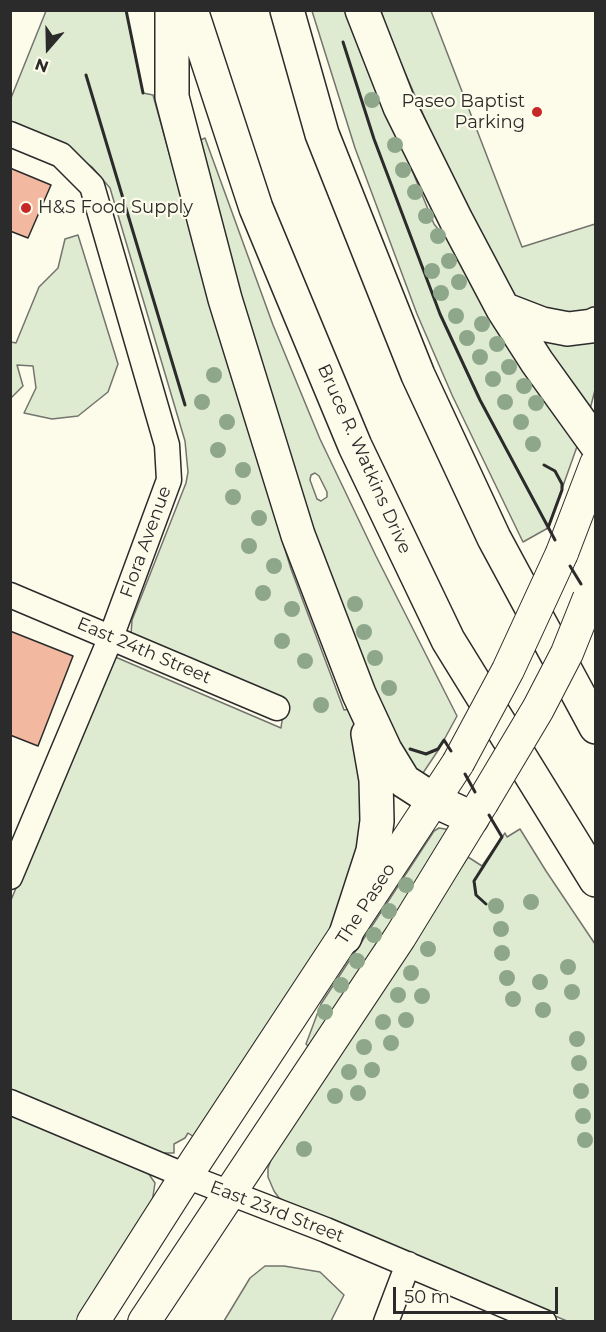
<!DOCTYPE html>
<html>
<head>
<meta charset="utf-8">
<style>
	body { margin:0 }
	#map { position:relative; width:606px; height:1332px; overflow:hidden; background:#fdfbea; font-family:Montserrat,sans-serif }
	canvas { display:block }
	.frame { position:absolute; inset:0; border:12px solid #2b2b2b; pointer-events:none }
	.north { position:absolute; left:18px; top:18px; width:60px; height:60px; -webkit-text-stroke:4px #fdfbea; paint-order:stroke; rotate:200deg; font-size:16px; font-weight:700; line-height:24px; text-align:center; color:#2b2b2b }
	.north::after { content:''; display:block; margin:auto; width:21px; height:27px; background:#2b2b2b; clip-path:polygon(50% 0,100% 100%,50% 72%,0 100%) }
	.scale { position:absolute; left:393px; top:1287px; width:165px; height:27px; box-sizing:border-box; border:3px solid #2b2b2b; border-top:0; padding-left:8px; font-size:18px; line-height:21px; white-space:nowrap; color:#2b2b2b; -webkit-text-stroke:4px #fdfbea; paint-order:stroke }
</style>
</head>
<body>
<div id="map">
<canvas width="606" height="1332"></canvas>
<div class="frame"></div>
<div class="north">N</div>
<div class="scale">50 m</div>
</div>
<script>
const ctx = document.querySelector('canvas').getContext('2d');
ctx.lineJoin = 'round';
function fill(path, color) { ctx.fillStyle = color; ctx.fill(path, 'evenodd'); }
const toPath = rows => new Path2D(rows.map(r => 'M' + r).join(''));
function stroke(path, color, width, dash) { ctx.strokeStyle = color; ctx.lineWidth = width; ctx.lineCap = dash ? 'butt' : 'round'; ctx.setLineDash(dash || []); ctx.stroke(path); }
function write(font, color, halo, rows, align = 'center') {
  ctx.font = font + ' Montserrat,sans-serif'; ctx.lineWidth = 4.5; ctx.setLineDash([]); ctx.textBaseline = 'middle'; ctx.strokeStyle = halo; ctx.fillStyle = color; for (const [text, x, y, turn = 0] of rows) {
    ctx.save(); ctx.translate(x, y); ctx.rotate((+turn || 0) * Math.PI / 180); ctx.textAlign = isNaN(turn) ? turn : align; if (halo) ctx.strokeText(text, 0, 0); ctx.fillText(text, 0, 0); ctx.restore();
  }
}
const green = toPath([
	[46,11,126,11,143,93,153,95,219,333,291,569,344,710,350,709,359,734,368,782,346,910,197,1139,188,1133,185,1138,174,1144,174,1153,158,1153,11,1091,11,900,113,656,281,728,285,699,136,638,131,635,132,620,186,483,188,472,185,441,110,188,92,167,67,149,11,124,11,98,46,11],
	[312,11,347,11,434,224,438,229,443,232,446,231,579,441,548,528,523,542,452,395,417,314,355,148,312,11],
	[381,11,431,11,522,247,595,224,595,313,584,318,516,300,474,223,436,144,390,38,381,11],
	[205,138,273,325,320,439,376,556,457,716,439,749,423,773,410,769,383,711,317,540,288,454,196,142,205,138],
	[315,473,319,476,327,492,327,497,321,501,317,499,310,480,311,475,315,473],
	[78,235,118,364,108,392,78,416,52,419,24,413,36,388,33,366,17,365,23,386,11,398,11,342,16,343,39,287,58,268,65,239,78,235],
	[595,339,595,390,589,413,539,340,550,342,595,339],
	[439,828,451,830,310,1048,306,1044,321,1004,434,831,439,828],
	[520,829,546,871,595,944,595,1321,567,1321,304,1212,279,1198,274,1191,268,1177,268,1168,273,1154,468,857,482,866,505,833,507,837,520,829],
	[10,1114,146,1170,155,1183,150,1216,83,1321,11,1321,10,1114],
	[265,1266,284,1266,320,1272,344,1295,331,1321,224,1321,250,1278,265,1266]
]);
const building = toPath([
	[10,168,51,185,28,238,10,231,10,168],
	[10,631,73,656,38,746,10,735,10,631]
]);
const minor = toPath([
	[10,134,61,155,92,186,167,445,169,480,111,637,10,877],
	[10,595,277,708],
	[10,1102,186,1176,326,1230,544,1322],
	[386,1322,408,1264]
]);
const major = toPath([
	[562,553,596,464],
	[93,1322,186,1176,458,763],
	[144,1322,400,937,482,803]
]);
const highway = toPath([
	[172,10,172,97,225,299,298,535,359,694,385,750,404,781,435,801,472,818],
	[191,10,256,208,355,446,448,640,596,880],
	[287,10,322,134,418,375,494,538,596,727],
	[362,10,400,107,456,220,503,309,537,362,596,444],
	[503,309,542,324,568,329,592,326,596,324],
	[345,937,373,851,377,821,376,780,368,734]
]);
const majorBridge = toPath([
	[458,763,508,670,562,553],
	[482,803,538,709,567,653,589,598]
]);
const wall = toPath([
	[126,10,143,93],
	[343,42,374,139,440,314,480,400,555,540],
	[86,75,185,405],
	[544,465,555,471,562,484,562,490,548,528],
	[570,566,581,584],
	[410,749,426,754,438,749,444,740,451,751],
	[465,774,475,792],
	[486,904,476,895,474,881,502,837,489,815]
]);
const trees = [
	[372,100],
	[395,145],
	[403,170],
	[415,192],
	[426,216],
	[438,236],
	[449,261],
	[432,271],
	[459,282],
	[441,293],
	[456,316],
	[482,324],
	[467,338],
	[497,344],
	[480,357],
	[509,367],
	[214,375],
	[493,379],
	[524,386],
	[202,402],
	[505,402],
	[536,403],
	[227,422],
	[521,422],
	[533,444],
	[218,450],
	[243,470],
	[233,497],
	[259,518],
	[249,546],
	[274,566],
	[263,593],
	[355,604],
	[292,609],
	[364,632],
	[282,641],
	[375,658],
	[305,661],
	[389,688],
	[321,705],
	[406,885],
	[531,902],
	[496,906],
	[389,911],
	[501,929],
	[374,935],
	[428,949],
	[502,953],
	[357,961],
	[568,967],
	[411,973],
	[507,978],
	[540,982],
	[341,985],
	[572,992],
	[398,995],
	[422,996],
	[513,999],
	[543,1010],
	[325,1012],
	[406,1020],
	[383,1022],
	[577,1039],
	[391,1043],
	[364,1047],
	[579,1063],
	[372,1070],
	[349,1072],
	[581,1091],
	[358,1093],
	[335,1096],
	[583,1116],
	[585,1140],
	[304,1149]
];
const markers = [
	[537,112,6,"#c62828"],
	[26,208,6,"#c62828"]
];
const poiNames = [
	["Paseo Baptist",525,102],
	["Parking",525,123],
	["H&S Food Supply",38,208,"left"]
];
const streetNames = [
	["Bruce R. Watkins Drive",364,459,66],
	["Flora Avenue",146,542,-70],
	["East 24th Street",144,651,23],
	["The Paseo",366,904,-57],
	["East 23rd Street",277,1212,21]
];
fill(green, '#deebd1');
stroke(green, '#74746e', 1.5);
fill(building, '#f2b8a0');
stroke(building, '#2b2b2b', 1.5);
stroke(minor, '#2b2b2b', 27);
stroke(major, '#2b2b2b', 34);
stroke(highway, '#2b2b2b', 36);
stroke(minor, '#fdfbea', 24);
stroke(major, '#fdfbea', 32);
stroke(highway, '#fdfbea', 33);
stroke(majorBridge, '#2b2b2b', 34, []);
stroke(majorBridge, '#fdfbea', 32);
stroke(wall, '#2b2b2b', 3);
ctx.fillStyle = '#8ea78a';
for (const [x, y] of trees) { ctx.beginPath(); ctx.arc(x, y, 8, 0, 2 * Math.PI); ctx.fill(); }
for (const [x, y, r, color] of markers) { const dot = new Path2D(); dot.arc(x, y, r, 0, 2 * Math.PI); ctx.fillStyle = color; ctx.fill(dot); stroke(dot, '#fdfbea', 2); }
write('18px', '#2b2b2b', '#fdfbea', poiNames, 'right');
write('18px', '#2b2b2b', '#fdfbea', streetNames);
</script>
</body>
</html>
